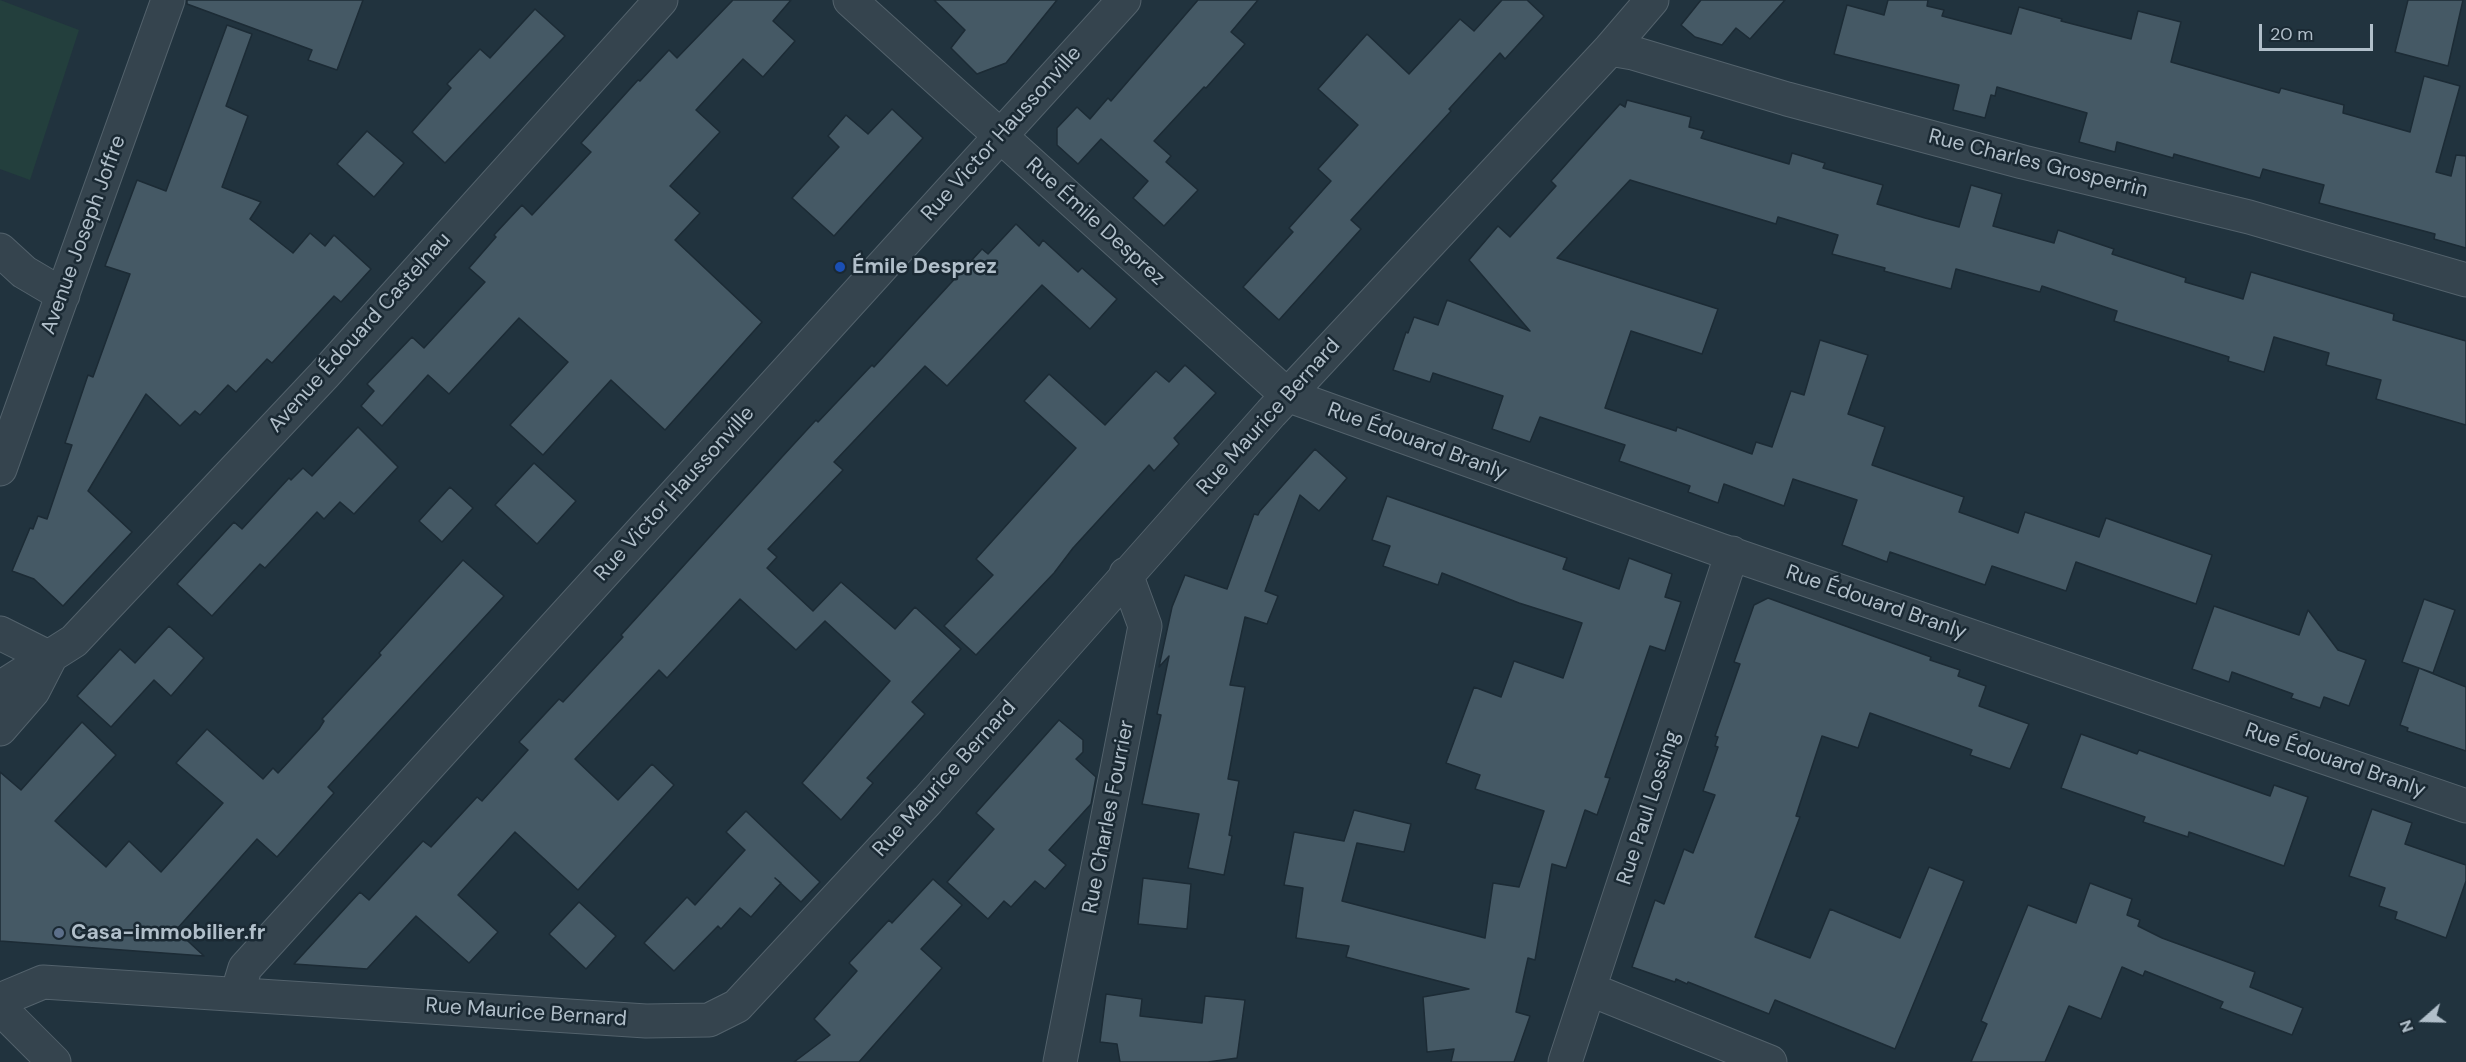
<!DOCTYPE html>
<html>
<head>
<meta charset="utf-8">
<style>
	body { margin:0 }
	#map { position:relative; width:2466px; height:1062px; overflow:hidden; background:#21333e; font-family:"DM Sans",sans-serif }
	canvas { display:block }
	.north { position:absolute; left:2394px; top:990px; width:60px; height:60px; -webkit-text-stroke:4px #1a2933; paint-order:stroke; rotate:250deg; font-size:16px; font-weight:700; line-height:24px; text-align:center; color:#b1bfca }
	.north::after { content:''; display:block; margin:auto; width:21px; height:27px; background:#b1bfca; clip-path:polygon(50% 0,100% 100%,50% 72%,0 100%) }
	.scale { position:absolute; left:2259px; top:24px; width:114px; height:27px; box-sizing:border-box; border:3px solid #b1bfca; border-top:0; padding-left:8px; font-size:18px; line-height:21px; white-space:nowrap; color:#b1bfca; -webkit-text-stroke:4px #1a2933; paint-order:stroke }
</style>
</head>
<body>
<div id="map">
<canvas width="2466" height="1062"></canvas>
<div class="north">N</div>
<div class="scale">20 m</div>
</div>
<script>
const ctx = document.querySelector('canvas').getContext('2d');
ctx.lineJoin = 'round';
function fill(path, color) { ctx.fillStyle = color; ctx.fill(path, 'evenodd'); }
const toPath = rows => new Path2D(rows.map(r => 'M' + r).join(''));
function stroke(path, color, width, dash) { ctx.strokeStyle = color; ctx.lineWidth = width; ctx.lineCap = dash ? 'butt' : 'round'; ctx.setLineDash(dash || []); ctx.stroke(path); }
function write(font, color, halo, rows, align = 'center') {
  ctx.font = font + ' "DM Sans",sans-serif'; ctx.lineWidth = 5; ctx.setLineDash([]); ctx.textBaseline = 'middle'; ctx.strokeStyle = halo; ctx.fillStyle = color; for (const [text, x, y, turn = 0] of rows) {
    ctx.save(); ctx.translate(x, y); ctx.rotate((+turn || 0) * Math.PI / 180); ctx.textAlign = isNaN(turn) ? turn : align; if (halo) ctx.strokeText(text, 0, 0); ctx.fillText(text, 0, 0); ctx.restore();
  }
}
const green = toPath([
	[0,0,79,30,30,180,0,169]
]);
const building = toPath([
	[187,0,363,0,337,70,308,60,312,50,187,4,187,0],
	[733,0,791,0,773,21,795,41,763,77,743,59,696,110,720,132,670,186,700,213,675,240,762,322,665,430,611,380,543,455,510,425,568,362,519,318,449,394,428,375,382,426,361,406,374,391,367,384,412,337,424,348,485,282,469,268,496,237,494,235,522,205,532,215,591,152,581,143,638,80,640,81,669,50,677,58,733,0],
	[934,0,1057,0,1006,63,977,74,951,48,965,30,934,0],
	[1198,0,1258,0,1231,32,1245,44,1206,88,1204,87,1154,141,1171,156,1166,162,1198,190,1164,226,1133,198,1148,181,1101,139,1078,164,1057,145,1057,128,1077,107,1090,119,1108,98,1111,101,1198,0],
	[1502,0,1527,0,1544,16,1505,59,1500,53,1449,109,1451,111,1351,220,1361,229,1279,320,1243,287,1293,232,1289,228,1331,181,1318,169,1358,125,1318,89,1367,34,1409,74,1460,19,1474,31,1502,0],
	[1701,0,1785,0,1750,39,1736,28,1722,45,1695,37,1681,25,1701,0],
	[1888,0,1928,0,1927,6,1944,10,1942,16,2011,34,2019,7,2062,19,2061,21,2131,39,2138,11,2181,22,2171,62,2279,93,2281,88,2344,105,2343,113,2410,132,2424,76,2460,86,2436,172,2451,176,2456,155,2466,156,2466,248,2434,239,2435,234,2319,203,2324,185,2263,169,2260,178,2174,154,2173,158,2117,142,2115,152,2079,142,2087,113,1997,87,1995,96,1991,95,1985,118,1953,110,1959,85,1834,54,1847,5,1884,15,1888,0],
	[2408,0,2463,0,2448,66,2395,52,2408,0],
	[535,9,565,36,445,163,412,132,451,88,447,84,480,49,490,58,535,9],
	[227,25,252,34,226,106,248,116,222,187,261,202,250,219,293,253,310,233,325,246,334,235,371,269,341,302,334,296,272,363,267,359,236,392,228,385,200,415,195,411,180,426,146,394,88,491,132,532,63,606,34,579,12,571,30,528,33,529,38,516,47,519,72,445,65,443,88,375,93,377,130,274,105,266,137,180,166,191,227,25],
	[1627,100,1691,117,1689,127,1704,131,1701,138,1789,164,1792,153,1825,163,1823,168,1883,185,1877,204,1925,218,1959,227,1971,185,2002,194,1993,226,2054,243,2058,230,2114,249,2112,254,2186,278,2185,282,2243,299,2251,272,2394,314,2393,320,2466,341,2466,425,2376,399,2381,380,2326,365,2329,353,2274,337,2264,372,2228,361,2229,357,2114,321,2117,311,2042,286,2040,292,1956,269,1951,289,1884,271,1885,268,1832,254,1838,235,1778,217,1776,224,1630,180,1557,258,1718,309,1702,354,1631,331,1605,408,1676,431,1677,427,1752,454,1756,442,1772,447,1791,391,1804,395,1820,340,1868,355,1848,414,1885,427,1872,465,1964,497,1959,512,2018,533,2025,512,2099,537,2106,518,2212,555,2196,604,2076,562,2066,591,1992,566,1985,585,1890,552,1887,562,1842,545,1857,500,1793,479,1784,506,1724,484,1718,503,1688,492,1690,486,1619,461,1625,445,1540,417,1530,442,1492,429,1503,396,1433,373,1430,382,1393,370,1406,332,1408,333,1414,317,1438,325,1447,300,1530,331,1469,260,1498,226,1510,237,1556,186,1551,181,1620,104,1625,107,1627,100],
	[892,109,923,138,834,236,792,198,839,147,828,136,846,115,868,134,892,109],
	[367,131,404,163,374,197,337,164,367,131],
	[1016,224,1039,246,1043,240,1078,272,1082,268,1117,299,1090,329,1042,285,947,386,925,366,834,462,843,470,768,549,777,557,767,568,813,611,841,582,895,629,915,607,961,649,912,702,925,714,867,778,873,783,841,820,802,783,890,681,825,621,796,650,740,599,667,678,659,670,575,759,618,800,652,764,674,785,578,890,515,832,458,895,498,932,469,963,416,916,367,969,294,964,360,892,369,900,423,841,431,847,477,797,482,801,528,750,519,742,559,699,563,702,623,637,621,635,782,457,816,420,818,422,872,365,874,367,982,249,988,254,1016,224],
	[1185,365,1216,393,1174,438,1179,444,1154,471,1149,465,1073,548,1054,573,976,655,944,626,993,575,976,559,1076,448,1024,401,1049,374,1105,425,1156,371,1169,382,1185,365],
	[358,427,398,467,354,514,340,502,324,519,317,512,265,568,260,564,212,616,177,584,234,522,242,529,289,478,291,480,303,468,312,476,358,427],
	[1315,449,1347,478,1319,511,1300,495,1265,591,1278,596,1267,624,1245,617,1230,685,1245,687,1228,779,1239,781,1229,835,1232,836,1224,875,1188,868,1199,814,1142,804,1161,715,1157,714,1169,656,1159,667,1172,607,1185,575,1227,589,1254,514,1258,515,1260,511,1315,449],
	[534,463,576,501,537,544,495,505,534,463],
	[450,487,473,508,442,542,419,521,450,487],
	[1387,496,1567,558,1563,569,1619,589,1629,558,1672,574,1665,597,1681,602,1665,651,1650,646,1605,777,1610,778,1597,815,1585,810,1566,868,1552,864,1535,960,1528,958,1516,1012,1530,1016,1514,1062,1451,1062,1454,1049,1427,1052,1423,997,1469,989,1346,957,1349,946,1296,938,1303,888,1284,885,1294,832,1344,841,1354,810,1411,824,1404,852,1357,843,1342,901,1485,938,1493,883,1519,887,1544,811,1475,789,1480,775,1446,763,1474,687,1501,697,1514,661,1563,678,1582,623,1519,603,1442,573,1438,585,1383,566,1390,546,1372,540,1387,496],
	[463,560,504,596,328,787,334,793,277,857,257,839,176,930,204,956,0,941,0,772,21,790,82,722,116,755,55,821,106,867,129,841,161,872,223,803,176,763,207,729,263,779,273,768,278,773,319,729,324,721,322,719,381,655,379,653,463,560],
	[1768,598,1931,657,1930,660,1960,670,1958,676,1986,686,1979,706,2029,724,2010,769,1970,755,1972,750,1870,713,1858,748,1822,736,1796,816,1800,817,1755,937,1810,958,1830,909,1900,938,1929,867,1964,881,1895,1049,1775,1000,1769,1014,1688,982,1687,984,1676,979,1675,982,1632,967,1655,900,1664,904,1684,849,1693,853,1715,795,1703,791,1718,747,1715,746,1718,737,1715,736,1740,664,1734,662,1754,605,1768,598],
	[2424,599,2455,610,2433,673,2402,662,2424,599],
	[2214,606,2299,635,2308,610,2338,650,2366,660,2349,706,2324,697,2320,708,2291,698,2293,694,2232,672,2229,682,2192,669,2214,606],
	[169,626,204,658,171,696,154,680,111,727,77,696,120,649,135,663,169,626],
	[2419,668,2466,687,2466,751,2407,731,2408,728,2400,725,2419,668],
	[1059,720,1083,740,1083,752,1076,759,1096,777,1091,804,1049,850,1066,865,1045,889,1035,881,1011,907,1004,901,988,919,947,882,994,829,976,813,1059,720],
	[2081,734,2137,754,2139,750,2270,796,2274,785,2308,797,2284,866,2189,832,2188,837,2143,822,2145,817,2061,788,2081,734],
	[2372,809,2412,823,2405,844,2466,865,2466,881,2446,938,2395,919,2397,912,2379,906,2385,888,2349,876,2372,809],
	[746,811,820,882,801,902,775,878,781,883,751,917,740,908,721,929,718,926,674,971,644,943,687,897,695,905,745,850,726,832,746,811],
	[1143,878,1191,884,1187,929,1138,924,1143,878],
	[933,879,962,905,921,949,942,968,859,1062,794,1062,830,1035,814,1019,857,971,849,963,889,920,892,923,933,879],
	[2090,883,2132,899,2127,915,2140,920,2138,926,2162,938,2255,972,2250,987,2303,1008,2292,1035,2220,1008,2223,1002,2145,971,2143,976,2122,967,2101,1019,2069,1006,2045,1062,1971,1062,1987,1024,1981,1021,2028,905,2076,923,2090,883],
	[579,902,616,936,586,969,549,934,579,902],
	[1106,994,1142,999,1140,1016,1202,1023,1205,996,1245,1000,1237,1058,1208,1062,1120,1062,1117,1044,1100,1042,1106,994]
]);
const minor = toPath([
	[850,0,1287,395,1720,550,2466,806],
	[1610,49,1633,53,1787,99,2023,162,2249,217,2466,280],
	[0,250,24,272,63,295],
	[0,469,168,0],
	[0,633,50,658,33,691,0,729],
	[0,688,74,641,324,375,661,0],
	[1589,989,1770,1062],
	[237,994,245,968,1124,0],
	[0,1000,43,982,646,1021,709,1020,737,1006,928,800,1271,413,1610,49,1652,0],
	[0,1008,54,1062],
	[1060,1062,1145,626,1126,574],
	[1565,1062,1732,553]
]);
const markers = [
	[840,267,6,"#1a4fb4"],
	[59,933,6,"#5c6f8a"]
];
const streetNames = [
	["Rue Victor Haussonville",1002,134,-48],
	["Rue Charles Grosperrin",2038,164,14],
	["Rue Émile Desprez",1095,222,42],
	["Avenue Joseph Joffre",84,235,-70],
	["Avenue Édouard Castelnau",360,333,-48],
	["Rue Maurice Bernard",1269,417,-48],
	["Rue Édouard Branly",1417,442,20],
	["Rue Victor Haussonville",675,494,-48],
	["Rue Édouard Branly",1876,603,19],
	["Rue Édouard Branly",2335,761,19],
	["Rue Maurice Bernard",945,779,-48],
	["Rue Paul Lossing",1649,808,-72],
	["Rue Charles Fourrier",1109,817,-79],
	["Rue Maurice Bernard",526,1013,4]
];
const poiNames = [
	["Émile Desprez",852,267],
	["Casa-immobilier.fr",71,933]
];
fill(green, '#233f3d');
fill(building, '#455965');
stroke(building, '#1c2b35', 1.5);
stroke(minor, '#53626c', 35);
stroke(minor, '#35444e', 33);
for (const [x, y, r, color] of markers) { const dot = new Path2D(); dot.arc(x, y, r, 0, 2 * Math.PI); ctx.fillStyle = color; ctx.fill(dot); stroke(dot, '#1a2933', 2); }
write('21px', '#b1bfca', '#1a2933', streetNames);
write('bold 21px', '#b1bfca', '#1a2933', poiNames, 'left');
</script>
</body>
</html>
